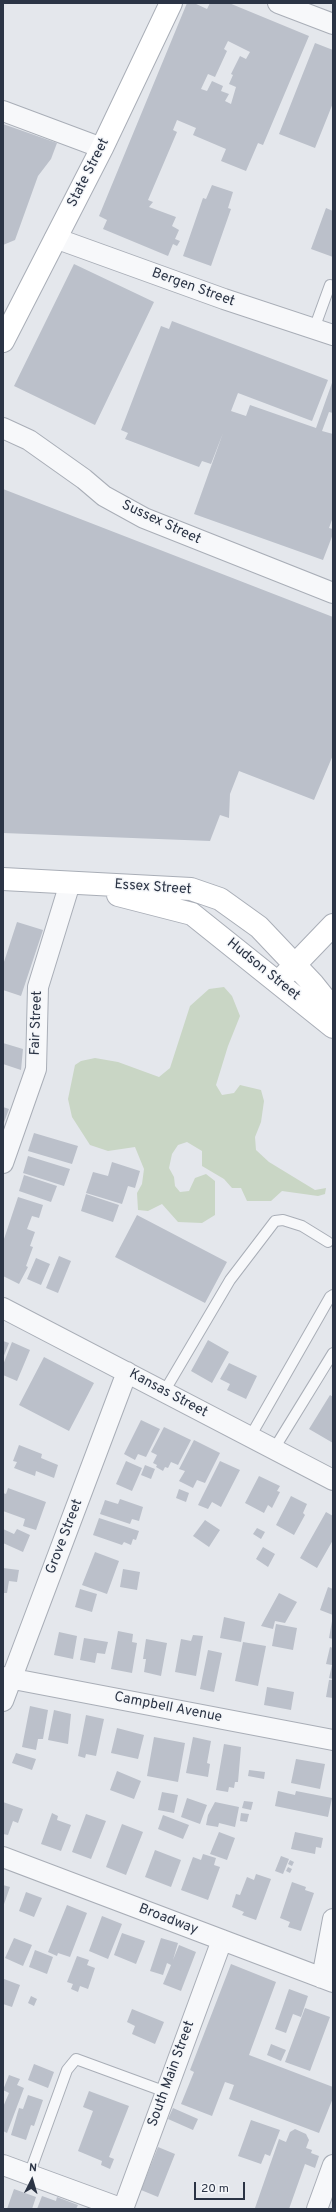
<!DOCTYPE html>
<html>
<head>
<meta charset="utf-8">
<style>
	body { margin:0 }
	#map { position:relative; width:336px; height:2212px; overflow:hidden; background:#e4e7ec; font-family:Overpass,sans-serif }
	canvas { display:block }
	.frame { position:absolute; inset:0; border:4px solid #2b3445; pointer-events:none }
	.north { position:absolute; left:12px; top:2160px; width:40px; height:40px; -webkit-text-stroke:3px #f4f6f9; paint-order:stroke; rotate:5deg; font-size:11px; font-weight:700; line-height:16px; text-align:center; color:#2b3445 }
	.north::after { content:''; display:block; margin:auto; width:14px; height:18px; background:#2b3445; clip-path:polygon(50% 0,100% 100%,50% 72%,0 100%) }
	.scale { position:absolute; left:194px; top:2182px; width:51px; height:18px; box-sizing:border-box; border:2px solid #2b3445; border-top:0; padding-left:5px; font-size:12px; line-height:14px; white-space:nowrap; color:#2b3445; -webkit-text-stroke:3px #f4f6f9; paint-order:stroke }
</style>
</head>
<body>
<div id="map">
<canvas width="336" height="2212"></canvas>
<div class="frame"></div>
<div class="north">N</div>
<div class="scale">20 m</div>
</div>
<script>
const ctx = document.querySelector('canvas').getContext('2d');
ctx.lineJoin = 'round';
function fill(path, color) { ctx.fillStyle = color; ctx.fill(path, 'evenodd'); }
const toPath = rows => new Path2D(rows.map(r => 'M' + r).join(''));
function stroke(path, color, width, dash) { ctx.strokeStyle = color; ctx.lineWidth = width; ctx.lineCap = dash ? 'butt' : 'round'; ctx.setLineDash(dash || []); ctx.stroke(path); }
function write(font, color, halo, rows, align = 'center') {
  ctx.font = font + ' Overpass,sans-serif'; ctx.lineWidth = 3; ctx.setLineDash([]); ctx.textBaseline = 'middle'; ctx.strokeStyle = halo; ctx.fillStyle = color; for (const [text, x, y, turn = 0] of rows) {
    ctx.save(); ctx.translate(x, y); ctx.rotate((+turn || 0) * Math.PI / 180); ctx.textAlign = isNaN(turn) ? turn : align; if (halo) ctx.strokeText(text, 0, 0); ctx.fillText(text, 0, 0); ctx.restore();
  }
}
const green = toPath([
	[224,987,232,996,240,1016,228,1046,216,1085,222,1095,234,1093,240,1085,261,1090,264,1101,261,1122,255,1137,256,1150,269,1162,315,1190,326,1188,325,1194,318,1196,282,1191,271,1201,247,1201,241,1188,232,1188,224,1179,202,1166,202,1151,187,1142,178,1145,172,1154,169,1168,174,1177,175,1186,180,1192,189,1191,195,1178,206,1174,215,1181,215,1215,202,1223,178,1222,162,1204,148,1211,138,1210,137,1193,142,1184,144,1169,135,1147,108,1151,90,1145,72,1117,68,1099,75,1065,81,1061,95,1058,118,1062,159,1077,170,1068,190,1006,209,989]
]);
const building = toPath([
	[187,3,194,3,207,9,210,3,229,3,309,36,263,145,258,143,246,171,221,161,226,149,193,135,196,128,177,120,173,130,177,132,148,200,153,202,149,207,176,217,172,226,179,230,175,239,180,241,177,246,173,244,168,256,103,229,107,220,99,216],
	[228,41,250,52,246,59,240,56,231,74,233,75,229,84,236,87,231,104,225,101,229,94,221,91,223,86,212,81,207,91,201,89,208,74,215,77,227,51,224,49],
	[315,43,333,50,333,103,315,148,279,134],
	[3,124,57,143,51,159,38,176,15,240,3,245],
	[212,185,233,192,228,208,231,209,211,266,183,256,203,198,206,199],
	[326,208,333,211,333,257,311,249],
	[74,264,154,302,95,425,14,386],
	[172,321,328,380,312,421,238,393,231,411,246,416,250,405,316,428,333,380,333,413,329,412,322,431,333,434,333,517,329,528,333,529,333,534,323,560,194,514,223,433,211,464,202,461,199,467,125,439,128,433,121,430,161,326,169,329],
	[3,489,333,617,333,755,314,800,239,771,230,794,229,818,220,815,210,841,3,833],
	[17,922,43,930,21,996,3,990,3,965],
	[3,1043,23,1049,21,1070,3,1064],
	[3,1107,9,1109,3,1125],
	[34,1133,78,1146,72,1164,28,1151],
	[28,1156,70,1169,64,1186,23,1173],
	[112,1162,140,1171,135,1188,128,1186,122,1204,86,1193,93,1172,108,1176],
	[24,1175,57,1186,51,1202,19,1191],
	[86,1194,119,1205,113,1222,81,1211],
	[18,1197,43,1205,39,1218,32,1216,27,1229,35,1232,30,1246,33,1247,26,1266,28,1267,19,1284,3,1276,3,1242],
	[137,1215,227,1262,205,1303,115,1257],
	[59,1256,71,1261,58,1293,46,1288],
	[36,1258,50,1264,41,1285,27,1279],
	[208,1340,229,1352,212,1383,191,1371],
	[3,1341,9,1343,3,1358],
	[12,1342,30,1350,17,1381,3,1375,3,1365],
	[44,1357,94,1383,69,1431,19,1405],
	[229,1363,257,1376,246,1399,227,1390,230,1384,220,1379],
	[330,1395,333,1397,333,1443,309,1429],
	[141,1420,160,1429,146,1457,138,1454,135,1460,124,1454],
	[164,1427,191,1440,178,1465,171,1462,168,1468,165,1467,163,1471,156,1467,157,1465,153,1463,157,1455,151,1452],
	[194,1440,220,1453,205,1483,197,1480,193,1488,179,1481,185,1471,179,1469],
	[19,1445,42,1454,41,1458,58,1465,54,1478,36,1471,35,1476,14,1468,17,1462,13,1461],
	[126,1461,142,1468,132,1491,116,1484],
	[220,1461,240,1470,221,1507,212,1502,208,1509,198,1505],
	[145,1465,155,1469,151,1479,141,1475],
	[259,1476,280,1486,277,1491,280,1492,272,1508,268,1505,264,1513,245,1503],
	[8,1488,46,1502,36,1530,23,1526,25,1519,3,1511,3,1493,6,1494],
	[179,1489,189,1493,186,1502,176,1498],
	[291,1496,307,1504,303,1513,305,1515,294,1535,276,1525],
	[120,1499,143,1507,139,1521,132,1519,130,1524,100,1514,105,1500,118,1504],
	[326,1512,333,1516,333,1540,317,1568,300,1558],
	[99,1518,139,1531,136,1540,133,1539,131,1545,124,1542,122,1545,93,1535],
	[205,1520,220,1530,209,1547,193,1536],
	[257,1528,265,1532,261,1539,253,1534],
	[3,1529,14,1534,17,1529,30,1535,23,1552,3,1543],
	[263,1547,275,1554,268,1567,256,1559],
	[95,1552,119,1561,107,1594,82,1585],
	[3,1568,19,1570,17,1582,9,1581,7,1593,3,1593],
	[123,1569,140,1572,137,1590,120,1587],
	[328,1587,333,1589,333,1615,320,1610],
	[80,1589,97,1594,92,1612,75,1607],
	[279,1593,297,1602,285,1623,275,1621,273,1629,261,1626],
	[224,1617,245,1622,241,1642,220,1638],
	[332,1621,333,1621,333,1639,329,1638],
	[276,1624,297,1628,293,1650,272,1646],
	[118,1631,133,1634,132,1642,137,1643,132,1673,111,1669],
	[59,1632,77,1636,73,1659,54,1655],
	[193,1635,203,1636,196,1676,175,1672,181,1639,191,1641],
	[84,1638,108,1642,105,1654,97,1653,95,1663,80,1660],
	[146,1639,167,1643,161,1676,144,1672,146,1659,143,1659],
	[243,1642,266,1646,258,1686,235,1681],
	[330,1647,333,1648,333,1679,329,1678,332,1665,326,1664],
	[208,1650,222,1653,214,1692,200,1689],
	[329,1680,333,1680,333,1698,326,1697],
	[267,1687,294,1692,291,1710,264,1705],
	[30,1706,48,1710,43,1739,38,1739,36,1750,22,1747],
	[54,1710,71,1714,68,1744,48,1740],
	[86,1715,104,1719,96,1756,86,1754,85,1758,78,1756],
	[117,1728,144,1735,138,1759,111,1753],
	[154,1737,185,1743,178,1782,147,1776],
	[193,1737,211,1741,207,1763,210,1764,208,1777,186,1773],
	[224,1744,241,1747,238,1782,235,1782,234,1788,229,1787,228,1792,216,1790],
	[16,1753,36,1759,32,1770,12,1763],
	[296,1759,325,1764,320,1789,291,1783],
	[249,1770,265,1772,264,1779,248,1776],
	[117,1771,141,1781,134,1799,110,1790],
	[278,1791,295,1795,296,1791,332,1798,328,1817,275,1806],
	[162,1792,178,1795,174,1813,158,1810],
	[187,1798,207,1805,200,1824,181,1817],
	[244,1801,253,1802,251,1810,242,1808],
	[3,1802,23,1809,18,1823,13,1821,8,1835,3,1834],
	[215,1802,239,1807,235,1827,219,1823,218,1827,206,1825,208,1815],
	[52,1813,58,1816,57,1820,71,1825,61,1851,41,1844],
	[241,1813,249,1814,247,1822,240,1821],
	[86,1814,106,1821,91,1859,72,1852],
	[163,1815,189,1825,183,1839,158,1829],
	[122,1824,143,1832,126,1875,106,1867],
	[219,1832,235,1838,227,1860,210,1854],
	[295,1832,323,1838,321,1848,316,1847,315,1854,291,1849],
	[155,1850,181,1860,171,1887,145,1877],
	[203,1854,216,1858,214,1865,220,1867,208,1900,181,1890,193,1857,201,1860],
	[281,1856,289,1859,283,1874,275,1871],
	[290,1860,294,1862,292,1866,288,1864],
	[288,1867,292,1869,290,1873,286,1871],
	[256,1874,271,1879,256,1920,242,1915,244,1912,232,1907,236,1894,240,1895,247,1877,254,1880],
	[292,1882,306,1887,305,1890,314,1893,301,1931,288,1927,290,1922,280,1918],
	[3,1885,10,1887,3,1907],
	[26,1892,42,1898,34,1917,19,1911],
	[67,1905,87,1913,70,1957,58,1953,57,1956,48,1952],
	[102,1916,122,1924,108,1959,89,1951],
	[122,1933,145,1941,136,1964,114,1955],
	[14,1938,32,1945,23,1966,5,1958],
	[161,1938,178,1943,173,1960,179,1945,196,1952,181,1991,163,1984,171,1965,167,1963,163,1975,150,1971],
	[35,1950,53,1957,47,1974,29,1967],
	[77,1956,89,1960,87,1965,95,1968,88,1989,80,1986,78,1992,71,1989,73,1984,67,1982],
	[231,1964,276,1982,249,2055,333,2087,333,2098,319,2133,229,2099,234,2085,225,2082,212,2116,181,2104,194,2072,190,2070],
	[4,1979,20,1985,12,2007,3,2004],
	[289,1989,308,1996,301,2017,293,2014,286,2033,275,2029],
	[31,1996,37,1999,34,2006,28,2003],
	[305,2008,330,2017,310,2071,285,2062],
	[132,2009,164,2022,155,2044,132,2034,135,2026,127,2022],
	[271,2044,286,2050,281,2061,267,2055],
	[34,2064,54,2072,48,2088,28,2080],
	[9,2075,20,2079,17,2085,24,2088,7,2133,3,2131,3,2107,9,2093,3,2090],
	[89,2091,129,2106,109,2157,114,2159,110,2169,101,2165,102,2161,78,2151,93,2111,83,2107],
	[28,2095,43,2100,34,2126,31,2125,26,2140,11,2135,19,2108,23,2109],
	[173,2108,198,2119,193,2130,168,2119],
	[251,2120,280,2130,270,2156,265,2154,261,2164,238,2156],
	[295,2129,306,2134,309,2140,306,2148,312,2150,311,2153,319,2156,315,2168,305,2164,289,2209,255,2208,279,2139,286,2142,290,2132],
	[158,2147,175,2154,158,2197,141,2190],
	[14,2189,36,2197,32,2209,7,2209],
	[42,2196,56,2201,57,2197,78,2205,76,2209,37,2209]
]);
const lane = toPath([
	[314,329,330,285],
	[164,1392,230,1280,275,1221,283,1220,302,1226,328,1242],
	[250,1437,330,1297,333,1295],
	[274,1449,333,1353],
	[29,2175,67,2070,76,2059,166,2092]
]);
const street = toPath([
	[278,3,333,24],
	[3,111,102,148],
	[55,238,224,299,333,335],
	[3,428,29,440,84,479,104,496,144,518,333,593],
	[3,1163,36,1069,38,987,70,883],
	[3,1308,333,1480],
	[3,1677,333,1740],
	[3,1701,127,1372],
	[3,1857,333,1982],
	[322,1978,333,1919],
	[3,2165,123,2209],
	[123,2209,222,1940],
	[317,2209,333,2165]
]);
const secondary = toPath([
	[3,341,102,148,171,3],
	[3,879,191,889,220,899,259,927,313,984,333,1009],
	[118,895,192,914,333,1027],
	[285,975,333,925]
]);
const streetNames = [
	["State Street",89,173,-63],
	["Bergen Street",193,288,20],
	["Sussex Street",161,523,25],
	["Essex Street",153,888,4],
	["Hudson Street",263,970,39],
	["Fair Street",37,1023,-88],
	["Kansas Street",168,1394,28],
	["Grove Street",65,1537,-69],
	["Campbell Avenue",168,1708,11],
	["Broadway",168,1920,21],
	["South Main Street",172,2074,-70]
];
fill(green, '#c9d6c5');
fill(building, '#bbc0ca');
stroke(lane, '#a9aeb7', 12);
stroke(street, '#a9aeb7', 22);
stroke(secondary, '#a9aeb7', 24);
stroke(lane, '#f7f8fa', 10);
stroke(street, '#f7f8fa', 20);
stroke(secondary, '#fff', 22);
write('14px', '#2b3445', '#f4f6f9', streetNames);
</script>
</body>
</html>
